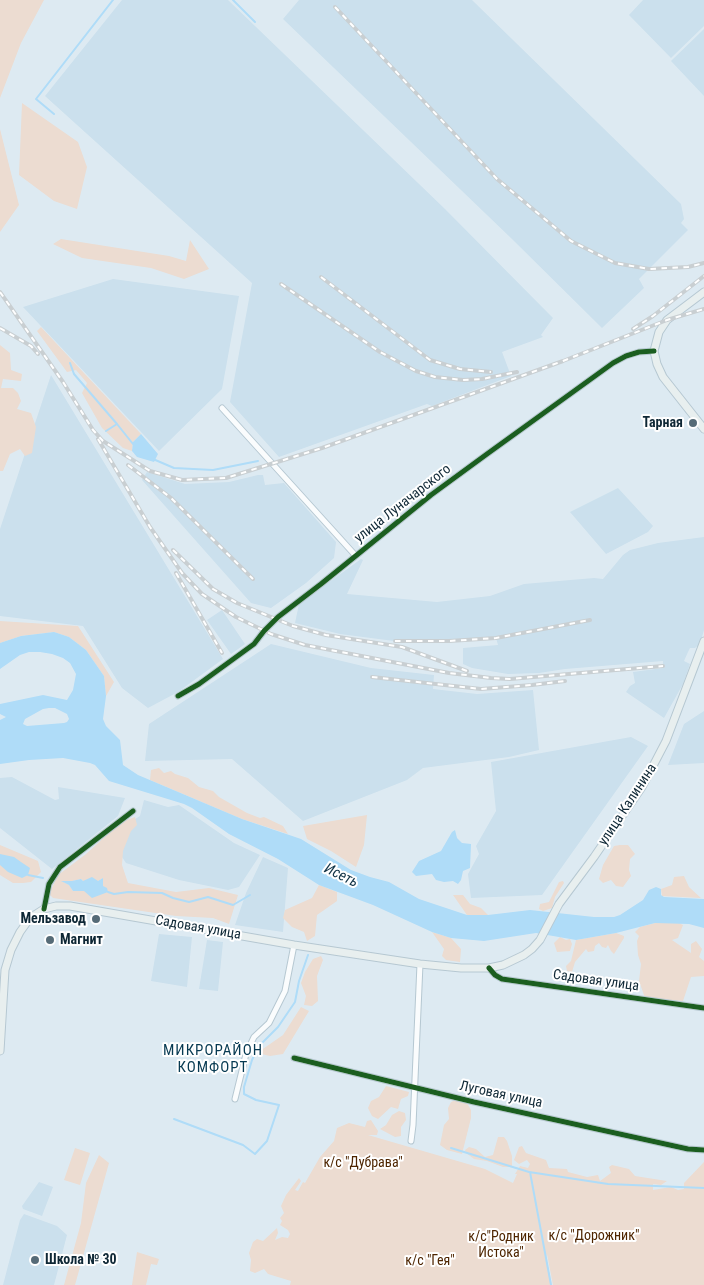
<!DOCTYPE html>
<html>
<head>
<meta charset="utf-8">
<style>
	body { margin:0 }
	canvas { display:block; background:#ddeaf2 }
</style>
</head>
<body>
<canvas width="704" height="1285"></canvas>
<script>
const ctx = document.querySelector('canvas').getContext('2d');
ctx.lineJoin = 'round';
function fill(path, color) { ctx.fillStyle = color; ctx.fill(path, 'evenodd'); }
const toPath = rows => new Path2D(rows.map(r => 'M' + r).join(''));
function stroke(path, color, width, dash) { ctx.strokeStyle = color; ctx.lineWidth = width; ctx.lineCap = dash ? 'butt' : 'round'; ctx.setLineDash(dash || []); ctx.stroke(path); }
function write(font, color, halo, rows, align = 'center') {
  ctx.font = font + ' "Roboto Condensed",sans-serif'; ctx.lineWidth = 4; ctx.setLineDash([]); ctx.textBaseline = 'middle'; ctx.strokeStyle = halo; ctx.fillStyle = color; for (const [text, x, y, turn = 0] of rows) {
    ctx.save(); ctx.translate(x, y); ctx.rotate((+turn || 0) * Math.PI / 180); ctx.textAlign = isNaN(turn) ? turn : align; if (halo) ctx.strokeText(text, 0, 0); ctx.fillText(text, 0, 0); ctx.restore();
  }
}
const built = toPath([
	[122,0,228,0,445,209,553,318,541,335,543,337,502,352,511,376,432,406,427,404,279,457,230,402,252,283,45,96],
	[299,0,472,0,681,204,684,219,681,223,688,230,639,279,644,288,602,328,512,239,283,19],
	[643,0,704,0,704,26,671,58,629,15],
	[704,29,704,96,671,61],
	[113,279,239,296,222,389,159,451,23,307],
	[51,375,223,659,178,692,148,708,122,688,83,626,0,616,0,529],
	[147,472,185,484,229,482,258,475,263,475,265,485,284,483,336,542,334,558,306,583,271,608,251,603,142,480],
	[618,488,653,526,648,532,606,554,570,512],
	[704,537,704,630,700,644,695,648,690,648,688,652,684,661,690,664,683,684,664,718,626,692,630,686,635,683,633,672,663,668,663,661,565,669,539,673,508,674,472,668,463,664,463,648,498,645,496,638,449,641,394,641,340,634,295,623,299,604,361,559,363,560,347,594,437,602,490,596,524,584,594,578,603,579,623,555,630,550,658,543],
	[222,610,245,644,231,654,207,620],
	[271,644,371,668,434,675,433,689,477,694,533,690,539,750,509,757,423,768,407,780,303,821,232,759,145,761,149,724],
	[704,711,704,763,668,765,684,724],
	[631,737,648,746,542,895,471,898,468,874,479,854,476,846,496,811,491,762],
	[12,777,55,800,59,799,58,787,125,798,118,816,52,869,0,828,0,778],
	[144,800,168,807,179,805,234,843,260,855,239,887,228,890,179,880,126,863,108,836,140,816],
	[263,857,288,868,283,932,235,925,246,893],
	[159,934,192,937,187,987,151,981],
	[207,940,223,942,218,991,199,989],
	[39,1182,53,1187,42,1216,23,1209,22,1206],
	[24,1214,57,1226,67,1235,54,1285,3,1285,20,1220]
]);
const green = toPath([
	[0,0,44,0,21,43,0,98],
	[22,103,78,142,87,167,77,209,54,201,19,175],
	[0,129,19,205,0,232],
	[61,239,169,256,186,261,190,240,209,269,184,279,151,268,82,258,53,244],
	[41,327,141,434,133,442,132,451,123,448,102,428,82,393,87,383,76,370,67,372,37,331],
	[0,345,10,353,11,370,22,374,21,381,3,379,1,388,13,388,18,393,21,401,17,409,31,413,36,427,32,453,25,456,20,449,10,454,3,471,0,471],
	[0,621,78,626,114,682,106,696,104,676,86,650,69,637,54,632,21,636,0,643],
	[159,768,164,773,171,771,175,774,188,778,199,787,213,791,219,797,247,813,260,818,264,817,283,826,288,834,242,819,150,780,151,770],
	[367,815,364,845,356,867,331,851,307,839,303,826],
	[135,817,137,825,131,831,123,851,122,865,128,883,176,892,209,888,238,895,229,924,213,918,176,916,53,898,49,894,58,875,86,854,121,822],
	[81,879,83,881,98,881,103,878,103,886,73,891,69,885,62,881,72,881],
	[0,845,38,861,41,872,31,882,23,883,13,883,0,875],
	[620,845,628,845,635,854,630,859,629,870,631,876,623,887,616,886,611,880,603,883,599,879,603,865,614,846],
	[684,876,689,887,701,898,662,896,661,889,672,885,674,877],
	[563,881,564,883,555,897,552,908,543,911,539,909,540,904,549,902,559,882],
	[319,885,337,892,337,901,317,915,315,936,307,941,304,932,292,927,283,918,285,910,312,898],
	[453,895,463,895,470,904,481,908,488,915,467,915],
	[676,922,683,925,678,938,672,940,691,953,691,944,696,941,702,949,699,957,704,961,704,976,691,977,683,1001,645,998,639,981,641,964,638,955,637,941,639,936,635,932,640,927,655,923],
	[432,932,451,938,461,949,460,962,446,960,442,956,444,949],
	[616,933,624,936,624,938,614,954,611,951,608,945,606,948,602,947,599,943,595,946,594,951,588,952,586,949,575,962,572,972,567,971,566,966,571,961,576,940],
	[560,937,566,940,570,939,572,944,570,951,557,952,554,943],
	[321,956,323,960,317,976,318,1001,312,1006,304,1005,306,996,301,983,305,972,313,959],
	[301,1007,309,1011,283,1054,270,1056,257,1053,283,1035],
	[386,1086,409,1092,408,1096,401,1099,398,1109,391,1107,378,1119,372,1116,368,1108,371,1101,379,1097],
	[458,1099,467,1103,471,1110,471,1118,462,1154,447,1150,440,1145,444,1125,449,1119,448,1108,451,1102],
	[399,1111,405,1113,406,1120,401,1127,401,1136,395,1137,380,1129,386,1125,392,1115],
	[371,1120,378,1131,377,1135,368,1135,485,1169,513,1183,517,1174,515,1174,520,1166,528,1168,530,1164,527,1160,519,1164,514,1160,519,1147,522,1146,526,1153,546,1160,549,1168,567,1169,568,1172,587,1177,598,1175,600,1181,611,1173,609,1167,612,1165,629,1169,635,1176,667,1181,661,1185,653,1184,653,1190,671,1187,678,1190,684,1189,684,1183,704,1162,704,1285,553,1285,547,1254,546,1257,552,1285,290,1285,291,1281,268,1274,264,1269,255,1273,250,1271,251,1260,249,1253,253,1242,257,1239,263,1241,277,1228,278,1233,275,1240,282,1237,288,1238,290,1234,288,1230,280,1225,282,1221,280,1218,284,1213,281,1206,286,1195,299,1178,301,1181,295,1190,298,1191,303,1182,305,1183,320,1157,334,1141,337,1128,349,1123,365,1127,367,1121],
	[498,1137,504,1137,507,1141,512,1156,512,1167,503,1167,487,1161,474,1159,466,1153,465,1150,469,1147,476,1149,485,1157,493,1155],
	[75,1148,90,1153,80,1185,64,1180],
	[99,1155,109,1163,75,1285,64,1285,81,1223,86,1183],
	[137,1252,159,1259,157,1265,151,1264,146,1285,132,1285]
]);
const water = toPath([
	[141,434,158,454,154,462,137,457,132,451,133,442],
	[54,632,69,637,86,650,104,676,106,696,103,719,106,726,120,740,123,765,138,775,242,819,301,839,351,870,370,877,389,882,419,899,467,915,488,915,530,910,594,917,614,917,620,915,643,900,649,890,656,887,661,889,661,895,664,897,704,899,704,928,689,924,655,923,616,933,576,940,536,933,484,941,451,938,432,932,373,905,319,885,278,859,229,834,192,808,184,804,109,781,95,765,90,763,63,758,29,760,0,764,0,720,6,717,0,714,0,704,43,695,67,700,73,690,76,674,70,663,63,658,52,654,40,652,29,652,20,655,0,669,0,643,21,636],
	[49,708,55,708,67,714,69,719,67,722,64,723,27,726,23,724,25,719,43,709],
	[455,830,457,838,462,843,471,844,470,868,463,871,461,880,458,884,453,881,444,882,436,880,432,874,416,876,412,872,419,861,441,851,452,832],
	[0,854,14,857,21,862,30,868,28,875,22,878,8,872,0,865],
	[92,877,98,881,103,878,103,886,107,888,108,892,92,898,84,891,73,891,69,885,61,881,72,881,81,879,83,881]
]);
const stream = toPath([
	[233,0,255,22],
	[54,114,36,99,113,0],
	[70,363,74,374,117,424,106,431],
	[117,424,133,444],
	[153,459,174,468,213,470,258,461],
	[28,875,43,878],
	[108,892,114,894,128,892,162,893,173,898,189,902,208,897,233,905,250,895],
	[174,1119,243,1145,255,1154,267,1141,279,1105,256,1100,244,1094,244,1087,252,1060,258,1047,278,1027,295,1002,299,981,308,955],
	[451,1148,529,1172,608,1184,704,1188],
	[530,1172,551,1285]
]);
const street = toPath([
	[222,408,355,555],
	[178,696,199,684,254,644,264,631,278,617,321,584,431,495,487,454,613,363,626,356,639,352,654,351],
	[44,909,49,884,60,867,133,811],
	[489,968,495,975,502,979,704,1008],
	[294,1058,474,1102,688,1149,704,1150],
	[235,1099,246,1054,254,1037,269,1023,285,991,294,945],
	[411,1141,413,1125,420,964]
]);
const secondary = toPath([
	[704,292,667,320,659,332,654,351,657,364,663,377,704,429],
	[0,1051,5,970,11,950,20,932,30,918,44,909,56,906,70,906,294,945,420,964,461,968,489,968,503,965,524,955,532,949,540,940,559,904,594,857,642,787,666,741,704,641]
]);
const rail = toPath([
	[335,7,497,179,571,241,615,263,649,269,688,267,704,263],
	[321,277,430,360,460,369,491,372],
	[281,284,380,352,416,371,435,377,463,380,482,379,517,372],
	[0,292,63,382,93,430,103,441,150,471,182,480,226,478,322,448,563,361,667,320,704,309],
	[0,328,31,346,38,354],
	[633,329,653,316,704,276],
	[98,439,150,527,182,573,202,594,236,617,271,634,305,645,449,673,491,678,510,679,663,666],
	[128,465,171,498,253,579],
	[173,550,213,589,237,603,293,626,326,635,402,647,467,671],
	[176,573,222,653],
	[395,641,449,641,496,638,590,620],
	[372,677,481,689,532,685,565,681]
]);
const cycleway = toPath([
	[178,696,199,684,254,644,264,631,278,617,321,584,431,495,487,454,613,363,626,356,639,352,654,351],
	[44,909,49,884,60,867,133,811],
	[489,968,495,975,502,979,704,1008],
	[294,1058,474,1102,688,1149,704,1150]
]);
const markers = [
	[693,423,5,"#566b77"],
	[96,919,5,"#566b77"],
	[50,940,5,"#566b77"],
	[35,1260,5,"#566b77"]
];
const poiNames = [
	["Тарная",683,423],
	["Мельзавод",86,919],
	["Магнит",60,940,"left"],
	["Школа № 30",45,1260,"left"]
];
const streetNames = [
	["улица Луначарского",403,504,-38],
	["улица Калинина",628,805,-57],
	["Садовая улица",198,928,10],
	["Садовая улица",596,981,8],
	["Луговая улица",501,1095,12]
];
const parkNames = [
	["к/с \"Дубрава\"",363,1163],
	["к/с \"Дорожник\"",594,1236],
	["к/с\"Родник",501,1237],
	["Истока\"",501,1253],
	["к/с \"Гея\"",430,1261]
];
const waterNames = [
	["Исеть",341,876,26]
];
const neighbourhoodNames = [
	["МИКРОРАЙОН",213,1051],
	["КОМФОРТ",213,1068]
];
fill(built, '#cbe0ed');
fill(green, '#ecdcd1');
fill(water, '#afdcf8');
stroke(stream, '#afdcf8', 2);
stroke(street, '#b6c8d2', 7);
stroke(secondary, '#b6c8d2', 9);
stroke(street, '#fafcfd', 5);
stroke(secondary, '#e8efef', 7);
stroke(rail, '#c9cfd2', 4);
stroke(rail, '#fff', 2, [5.5]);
stroke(cycleway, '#1b5e20', 5);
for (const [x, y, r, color] of markers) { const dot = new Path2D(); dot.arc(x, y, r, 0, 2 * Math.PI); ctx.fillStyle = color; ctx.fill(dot); stroke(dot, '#fff', 2); }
write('bold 14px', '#0e2735', '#fff', poiNames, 'right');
write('14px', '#0e2735', '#fff', streetNames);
write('14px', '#4e2500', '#fff', parkNames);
write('italic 15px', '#113346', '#fff', waterNames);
ctx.letterSpacing = '1px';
write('15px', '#073a52', '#fff', neighbourhoodNames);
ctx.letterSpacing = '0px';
</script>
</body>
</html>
